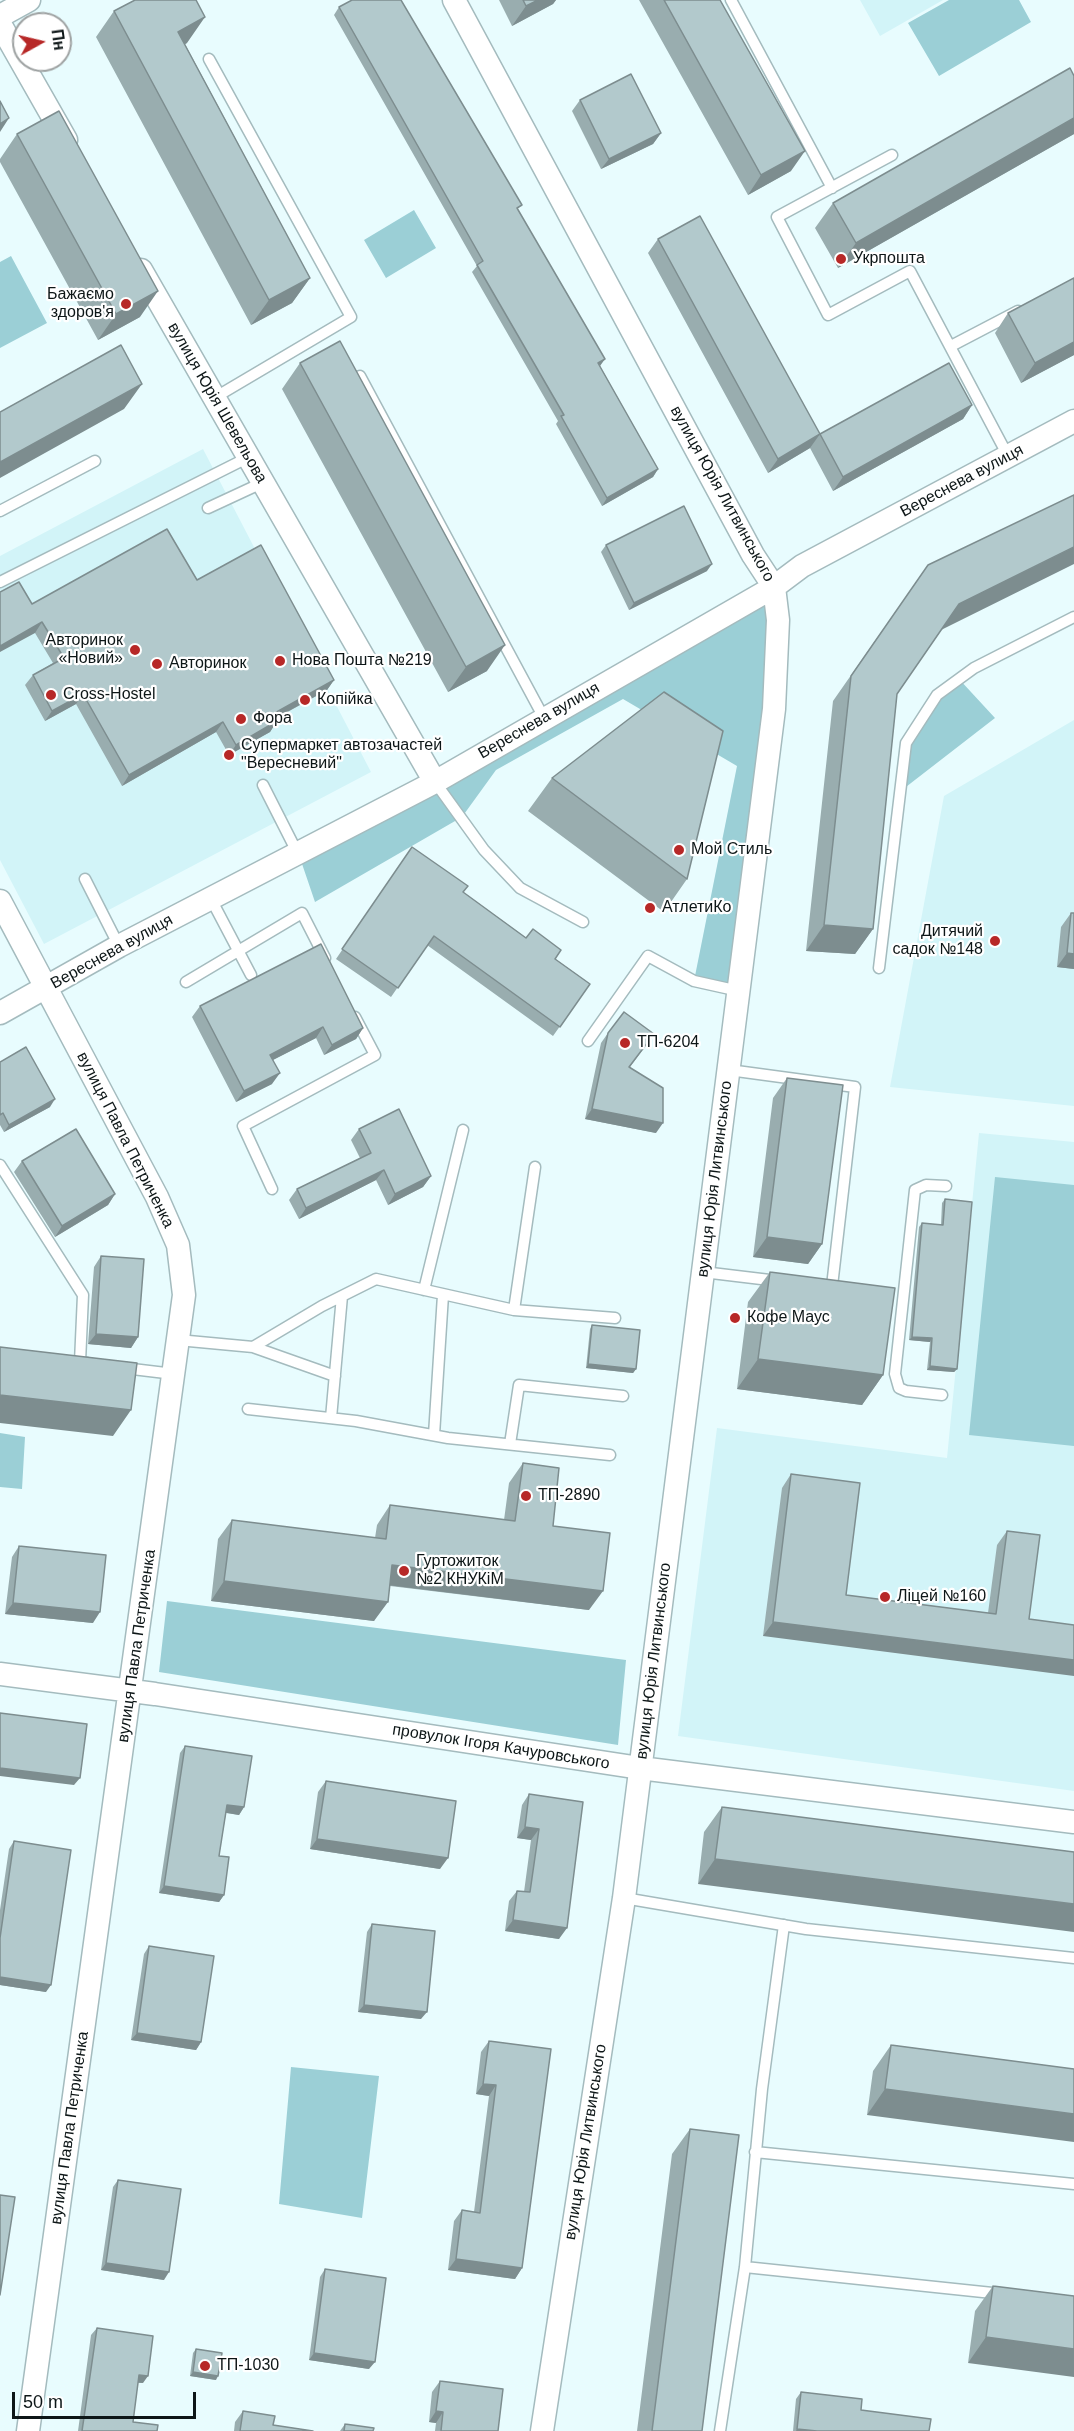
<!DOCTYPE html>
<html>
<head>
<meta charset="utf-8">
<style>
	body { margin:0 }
	#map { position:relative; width:1074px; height:2431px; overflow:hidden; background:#e8fcfe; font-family:Arial,sans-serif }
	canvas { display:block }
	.north { position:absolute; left:12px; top:12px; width:60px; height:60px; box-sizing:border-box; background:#fff; border:2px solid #9ea2a2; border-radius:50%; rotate:82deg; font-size:16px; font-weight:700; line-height:24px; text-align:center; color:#0d1617 }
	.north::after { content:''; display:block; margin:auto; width:21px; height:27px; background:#b72827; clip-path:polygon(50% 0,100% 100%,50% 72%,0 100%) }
	.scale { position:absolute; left:12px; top:2392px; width:184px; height:27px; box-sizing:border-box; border:3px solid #0d1617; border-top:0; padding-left:8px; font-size:18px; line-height:21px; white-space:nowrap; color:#0d1617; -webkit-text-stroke:4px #fff; paint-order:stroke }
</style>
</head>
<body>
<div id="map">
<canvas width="1074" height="2431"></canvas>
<div class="north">Пн</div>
<div class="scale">50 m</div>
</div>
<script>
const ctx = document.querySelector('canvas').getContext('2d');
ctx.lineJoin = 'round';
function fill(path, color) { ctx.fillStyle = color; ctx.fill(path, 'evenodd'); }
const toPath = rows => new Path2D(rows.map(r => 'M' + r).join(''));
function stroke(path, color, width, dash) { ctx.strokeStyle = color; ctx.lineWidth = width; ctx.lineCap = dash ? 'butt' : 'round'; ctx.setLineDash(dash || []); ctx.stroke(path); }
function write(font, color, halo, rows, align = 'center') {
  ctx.font = font + ' Arial,sans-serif'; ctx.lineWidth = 4.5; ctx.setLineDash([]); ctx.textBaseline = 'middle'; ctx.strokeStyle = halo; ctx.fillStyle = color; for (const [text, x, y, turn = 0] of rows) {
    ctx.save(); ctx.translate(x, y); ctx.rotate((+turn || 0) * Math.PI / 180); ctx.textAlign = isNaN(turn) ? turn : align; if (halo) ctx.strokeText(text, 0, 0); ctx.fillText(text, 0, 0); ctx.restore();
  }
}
const built = toPath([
	[860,0,943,0,880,36],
	[203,449,371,772,44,944,0,860,0,556],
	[1074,720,1074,1106,890,1087,944,796],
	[979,1133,1074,1142,1074,1791,678,1736,717,1428,947,1458]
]);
const green = toPath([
	[949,0,1019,0,1031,22,939,76,908,23],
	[414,210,436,248,386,278,364,240],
	[11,256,47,323,0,348,0,262],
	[774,587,739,991,694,981,737,766,623,699,496,770,462,817,315,902,299,855],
	[959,679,995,718,902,790,906,743,937,695],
	[995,1177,1074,1185,1074,1446,969,1435],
	[0,1433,25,1437,22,1489,0,1487],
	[167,1601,626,1660,618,1745,159,1672],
	[291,2067,379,2076,362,2218,279,2204]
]);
const lane = toPath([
	[731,0,832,188],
	[209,59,351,317,214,398],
	[892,155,777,217,828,315,910,271,1008,456],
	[951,346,1018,311],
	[360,376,544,718],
	[208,508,264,482],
	[0,511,95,461],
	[0,582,249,457],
	[435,782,484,850,520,888,583,922],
	[263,785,298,854],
	[85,879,119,946],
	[211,899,251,975],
	[879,968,906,743,937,695,974,668,1074,617],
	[186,982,302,913,325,958],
	[588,1041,648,956,694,981,739,991],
	[729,1070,855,1087,832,1286,827,1286],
	[0,1165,83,1295,80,1362,87,1363],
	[272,1189,243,1126,375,1055,355,1017],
	[703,1272,778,1281],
	[424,1290,463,1130],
	[514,1310,615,1318],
	[178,1340,253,1347,335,1376],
	[253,1347,322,1306,376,1279,514,1310,535,1167],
	[124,1368,174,1374],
	[942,1395,906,1391,899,1388,895,1374,915,1190,926,1185,946,1186],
	[248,1409,356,1421,448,1438,610,1455],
	[331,1418,342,1296],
	[434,1435,443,1295],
	[510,1444,519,1385,623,1396],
	[624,1898,806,1929,1074,1958],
	[755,2152,1074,2184],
	[745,2267,1002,2294],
	[720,2431,745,2267,762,2089,784,1925]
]);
const street = toPath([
	[454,0,753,555,774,587,778,620,774,709,624,1898,542,2431],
	[0,16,29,0],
	[0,24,66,140],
	[141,270,435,782],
	[0,901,157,1197,178,1245,184,1295,28,2431],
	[0,1013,119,946,435,782,774,587,802,566,1074,421],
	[0,1674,155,1694,640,1768,1074,1822]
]);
const wall = toPath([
	[499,0,556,0,553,4,512,26],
	[639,0,720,0,791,171,748,195],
	[339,7,518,210,600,366,658,469,653,477,602,506,556,424,558,421,472,272,477,266,334,15],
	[114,11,187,43,185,44,310,278,292,303,251,325,96,37],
	[1074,76,1074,134,838,268,815,228,833,203],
	[580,100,661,133,653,144,601,169,572,111],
	[17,134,140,317,98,340,0,162,0,159],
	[658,239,820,434,972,405,963,419,833,491,810,448,768,473,648,253],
	[1074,278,1074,355,1021,383,995,333,1008,313],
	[300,363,487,671,448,692,282,389],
	[606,545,707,571,629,610,601,552],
	[928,565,942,629,897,694,873,929,855,954,806,951,833,701],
	[197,580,334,680,327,690,275,719,277,721,270,732,229,755,216,732,122,786,76,704,45,721,25,685,33,675,53,663,35,633,32,604],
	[552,778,687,879,664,912,528,811],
	[412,847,463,892,590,984,553,1036,427,945,391,997,336,959],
	[1071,913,1074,913,1074,969,1057,967,1061,927],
	[200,1006,363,1028,356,1039,324,1055,316,1038,273,1060,272,1084,236,1102,192,1017],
	[608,1033,647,1044,630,1067,656,1133,585,1119,601,1043],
	[0,1062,50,1107,4,1132,0,1125],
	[787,1078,822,1244,808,1264,753,1257,773,1098],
	[359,1129,431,1176,423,1187,388,1205,376,1180,299,1219,289,1200,297,1189,360,1158,351,1140],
	[22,1161,115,1194,108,1205,55,1237,14,1172],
	[945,1199,957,1369,954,1372,927,1370,930,1342,909,1340,919,1227,922,1223,941,1225,942,1203],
	[101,1256,138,1337,131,1348,88,1344,94,1267],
	[770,1272,883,1375,862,1405,737,1389,748,1302],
	[592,1325,636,1369,633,1373,586,1368,590,1329],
	[523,1463,553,1526,589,1610,390,1586,374,1621,211,1601,218,1539,232,1520,375,1538,377,1525,390,1505,504,1520,509,1483],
	[791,1474,846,1595,988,1613,997,1545,1007,1531,1029,1619,763,1636,782,1488],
	[19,1546,93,1623,5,1614,12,1557],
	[185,1746,244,1807,239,1815,226,1813,219,1856,224,1895,219,1902,159,1893,180,1753],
	[326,1781,440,1869,310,1849,318,1792],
	[529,1794,583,1802,559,1939,505,1931,509,1901,517,1891,524,1892,531,1840,517,1838,522,1805],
	[722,1807,1074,1852,698,1884,704,1832],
	[14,1841,46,1992,0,1985,0,1910,9,1849],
	[372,1924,421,2019,358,2012,367,1932],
	[149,1946,201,2042,196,2050,131,2040,144,1954],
	[489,2041,551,2049,522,2268,515,2279,448,2270,454,2221,462,2210,474,2212,489,2096,476,2094,481,2052],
	[891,2045,1074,2069,867,2115,873,2071],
	[690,2129,702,2431,637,2431,672,2154],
	[118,2180,164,2280,101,2270,113,2187],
	[325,2269,369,2369,309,2360,320,2277],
	[993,2286,1074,2296,968,2363,975,2311],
	[97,2328,143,2383,138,2383,133,2422,157,2431,78,2431,91,2335],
	[196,2349,216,2380,190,2376,193,2353],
	[440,2381,498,2431,435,2431,436,2423,429,2422,432,2392],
	[801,2392,861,2410,929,2431,793,2431,796,2399],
	[243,2411,273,2425,313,2431,234,2431,235,2422],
	[345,2424,373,2431,340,2431]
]);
const shadedWall = toPath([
	[538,0,556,0,553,4,512,26,526,6],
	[205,17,187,43,160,57,178,32],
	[9,118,0,132,0,124],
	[1074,118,1074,134,838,268,856,243],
	[661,133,653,144,601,169,609,159],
	[805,151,791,171,748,195,761,175],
	[310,278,292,303,251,325,269,300],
	[158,291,140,317,98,340,116,314],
	[1074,342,1074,355,1021,383,1035,363],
	[605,359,600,366,598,363],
	[142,384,124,409,0,478,0,462],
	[972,405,963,419,833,491,843,477],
	[820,434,810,448,768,473,778,459],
	[658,469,653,477,602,506,607,498],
	[1074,547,1074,564,941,630,959,604],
	[712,564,707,571,629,610,634,603],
	[42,622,35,633,0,652,0,646],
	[505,645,487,671,448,692,466,667],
	[334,680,327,690,265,724,273,714],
	[83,694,76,704,45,721,52,711],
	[277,721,270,732,229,755,236,745],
	[223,722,216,732,122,786,129,775],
	[824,925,873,929,855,954,806,951],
	[1067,953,1074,954,1074,969,1057,967],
	[323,1027,316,1038,263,1065,270,1055],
	[363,1028,356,1039,324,1055,332,1045],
	[280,1073,272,1084,236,1102,244,1091],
	[55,1099,50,1107,4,1132,9,1125],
	[592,1109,663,1123,656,1133,585,1119],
	[384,1170,376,1180,299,1219,306,1208],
	[431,1176,423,1187,388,1205,395,1194],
	[115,1194,108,1205,55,1237,62,1226],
	[767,1237,822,1244,808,1264,753,1257],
	[96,1334,138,1337,131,1348,88,1344],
	[912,1337,932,1338,930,1342,909,1340],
	[758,1359,883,1375,862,1405,737,1389],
	[588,1364,636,1369,633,1373,586,1368],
	[930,1366,957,1369,954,1372,927,1370],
	[0,1395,131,1410,113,1436,0,1423],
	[392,1565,603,1591,589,1610,379,1584],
	[224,1581,388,1602,374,1621,211,1601],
	[13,1603,100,1612,93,1623,5,1614],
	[773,1622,1074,1660,1074,1676,763,1636],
	[0,1768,80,1778,74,1785,0,1776],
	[227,1805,244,1807,239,1815,222,1812],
	[525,1827,539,1829,531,1840,517,1838],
	[317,1839,448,1858,440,1869,310,1849],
	[715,1859,1074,1904,1074,1932,698,1884],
	[164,1886,224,1895,219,1902,159,1893],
	[513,1920,567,1928,559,1939,505,1931],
	[0,1977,51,1985,46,1992,0,1985],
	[364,2005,427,2012,421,2019,358,2012],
	[137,2033,201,2042,196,2050,131,2040],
	[483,2084,496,2085,489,2096,476,2094],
	[885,2089,1074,2114,1074,2142,867,2115],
	[456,2259,522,2268,515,2279,448,2270],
	[106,2263,169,2272,164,2280,101,2270],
	[986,2337,1074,2349,1074,2377,968,2363],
	[314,2353,375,2362,369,2369,309,2360],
	[193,2372,218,2376,216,2380,190,2376],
	[139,2375,148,2376,143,2383,134,2382],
	[436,2411,443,2412,436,2423,429,2422],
	[797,2429,817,2431,796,2431]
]);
const building = toPath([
	[135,0,196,0,205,17,178,32,310,278,269,300,114,11,135,0],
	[352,0,401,0,522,205,517,208,605,359,598,363,658,469,607,498,561,416,564,415,477,265,483,261,339,7,352,0],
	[523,0,538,0,526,6,523,0],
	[664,0,720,0,805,151,761,175,664,0],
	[1070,68,1074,76,1074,118,856,243,833,203,1070,68],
	[631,74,661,133,609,159,580,100,631,74],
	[0,101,9,118,0,124,0,101],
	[59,111,158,291,116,314,17,134,59,111],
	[700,216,820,434,778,459,658,239,700,216],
	[1074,278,1074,342,1035,363,1008,313,1074,278],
	[340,341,505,645,466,667,300,363,340,341],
	[121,345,142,384,0,462,0,412,121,345],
	[949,363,972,405,843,477,820,434,949,363],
	[1074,495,1074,547,959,604,897,694,873,929,824,925,851,676,928,565,1074,495],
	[684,506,712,564,634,603,606,545,684,506],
	[167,529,197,580,261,545,334,680,273,714,277,721,236,745,223,722,129,775,83,694,52,711,33,675,64,658,42,622,0,646,0,592,19,582,32,604,167,529],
	[664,692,723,731,687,879,552,778,664,692],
	[412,847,468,886,463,892,526,938,533,929,561,950,555,959,590,984,560,1027,434,936,398,988,342,949,412,847],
	[1071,913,1074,913,1074,954,1067,953,1071,913],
	[321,944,363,1028,332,1045,323,1027,270,1055,280,1073,244,1091,200,1006,321,944],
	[624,1012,654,1034,629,1067,663,1088,663,1123,592,1109,608,1033,624,1012],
	[26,1047,55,1099,9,1125,3,1113,0,1115,0,1062,26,1047],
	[787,1078,843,1085,822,1244,767,1237,787,1078],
	[399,1109,431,1176,395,1194,384,1170,306,1208,297,1189,371,1153,359,1129,399,1109],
	[76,1129,115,1194,62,1226,22,1161,76,1129],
	[945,1199,972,1202,957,1369,930,1366,932,1338,912,1337,922,1223,943,1225,945,1199],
	[101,1256,144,1259,138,1337,96,1334,101,1256],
	[770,1272,895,1288,883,1375,758,1359,770,1272],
	[592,1325,640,1330,636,1369,588,1364,592,1325],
	[0,1347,137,1363,131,1410,0,1395,0,1347],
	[523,1463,559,1468,553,1526,610,1533,603,1591,392,1565,388,1602,224,1581,232,1520,386,1539,390,1505,515,1521,523,1463],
	[791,1474,860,1483,846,1595,996,1614,1007,1531,1040,1535,1029,1619,1074,1625,1074,1660,773,1622,791,1474],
	[19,1546,106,1555,100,1612,13,1603,19,1546],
	[0,1713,87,1724,80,1778,0,1768,0,1713],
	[185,1746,252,1756,244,1807,227,1805,219,1856,229,1857,224,1895,164,1886,185,1746],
	[326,1781,456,1801,448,1858,317,1839,326,1781],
	[529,1794,583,1802,567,1928,513,1920,517,1891,530,1892,539,1829,525,1827,529,1794],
	[722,1807,1074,1852,1074,1904,715,1859,722,1807],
	[14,1841,71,1850,51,1985,0,1977,0,1938,14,1841],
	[372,1924,435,1931,427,2012,364,2005,372,1924],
	[149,1946,214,1956,201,2042,137,2033,149,1946],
	[489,2041,551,2049,522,2268,456,2259,462,2210,480,2213,496,2085,483,2084,489,2041],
	[891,2045,1074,2069,1074,2114,885,2089,891,2045],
	[690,2129,739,2135,702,2431,652,2431,690,2129],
	[118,2180,181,2189,169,2272,106,2263,118,2180],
	[0,2195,15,2197,0,2295,0,2195],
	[325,2269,386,2278,375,2362,314,2353,325,2269],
	[993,2286,1074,2296,1074,2349,986,2337,993,2286],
	[97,2328,153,2336,148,2376,139,2375,133,2422,158,2425,157,2431,82,2431,97,2328],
	[196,2349,222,2353,218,2376,193,2372,196,2349],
	[440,2381,503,2389,498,2431,441,2431,443,2412,436,2411,440,2381],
	[801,2392,862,2399,861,2410,931,2419,929,2431,817,2431,797,2429,801,2392],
	[243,2411,275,2416,273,2425,313,2431,240,2431,243,2411],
	[345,2424,374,2428,373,2431,344,2431,345,2424]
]);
const markers = [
	[841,259,6,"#b72827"],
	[126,304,6,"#b72827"],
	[135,650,6,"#b72827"],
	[280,661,6,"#b72827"],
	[157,664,6,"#b72827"],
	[51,695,6,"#b72827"],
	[305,700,6,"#b72827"],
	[241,719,6,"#b72827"],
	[229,755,6,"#b72827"],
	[679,850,6,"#b72827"],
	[650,908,6,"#b72827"],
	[995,941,6,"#b72827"],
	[625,1043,6,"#b72827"],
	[735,1318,6,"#b72827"],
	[526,1496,6,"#b72827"],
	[404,1571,6,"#b72827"],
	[885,1597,6,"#b72827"],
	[205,2366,6,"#b72827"]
];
const poiNames = [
	["Укрпошта",853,259],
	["Бажаємо",114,295,"right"],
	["здоров'я",114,313,"right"],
	["Авторинок",123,641,"right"],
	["«Новий»",123,659,"right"],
	["Нова Пошта №219",292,661],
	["Авторинок",169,664],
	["Cross-Hostel",63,695],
	["Копійка",317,700],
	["Фора",253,719],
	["Супермаркет автозачастей",241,746],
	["\"Вересневий\"",241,764],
	["Мой Стиль",691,850],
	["АтлетиКо",662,908],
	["Дитячий",983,932,"right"],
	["садок №148",983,950,"right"],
	["ТП-6204",637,1043],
	["Кофе Маус",747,1318],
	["ТП-2890",538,1496],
	["Гуртожиток",416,1562],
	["№2 КНУКіМ",416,1580],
	["Ліцей №160",897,1597],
	["ТП-1030",217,2366]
];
const streetNames = [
	["вулиця Юрія Шевельова",217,403,60],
	["Вереснева вулиця",962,481,-28],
	["вулиця Юрія Литвинського",722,494,61],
	["Вереснева вулиця",539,721,-30],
	["Вереснева вулиця",112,952,-29],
	["вулиця Павла Петриченка",125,1140,63],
	["вулиця Юрія Литвинського",715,1179,-83],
	["вулиця Павла Петриченка",137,1646,-82],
	["вулиця Юрія Литвинського",654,1661,-83],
	["провулок Ігоря Качуровського",501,1747,9],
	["вулиця Павла Петриченка",70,2128,-82],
	["вулиця Юрія Литвинського",586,2142,-81]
];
fill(built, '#d2f4f8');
fill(green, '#9bcfd6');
stroke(lane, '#a4bbbe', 13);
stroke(street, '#a4bbbe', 25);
stroke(lane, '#fff', 10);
stroke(street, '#fff', 22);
fill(wall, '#99adaf');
fill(shadedWall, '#7d8d8f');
fill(building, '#b2c9cc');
stroke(building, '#7d8d8f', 1.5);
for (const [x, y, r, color] of markers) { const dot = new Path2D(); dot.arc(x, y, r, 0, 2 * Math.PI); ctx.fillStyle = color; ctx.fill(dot); stroke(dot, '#fff', 2); }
write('16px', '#0d1617', '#fff', poiNames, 'left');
write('16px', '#0d1617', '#fff', streetNames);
</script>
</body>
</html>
